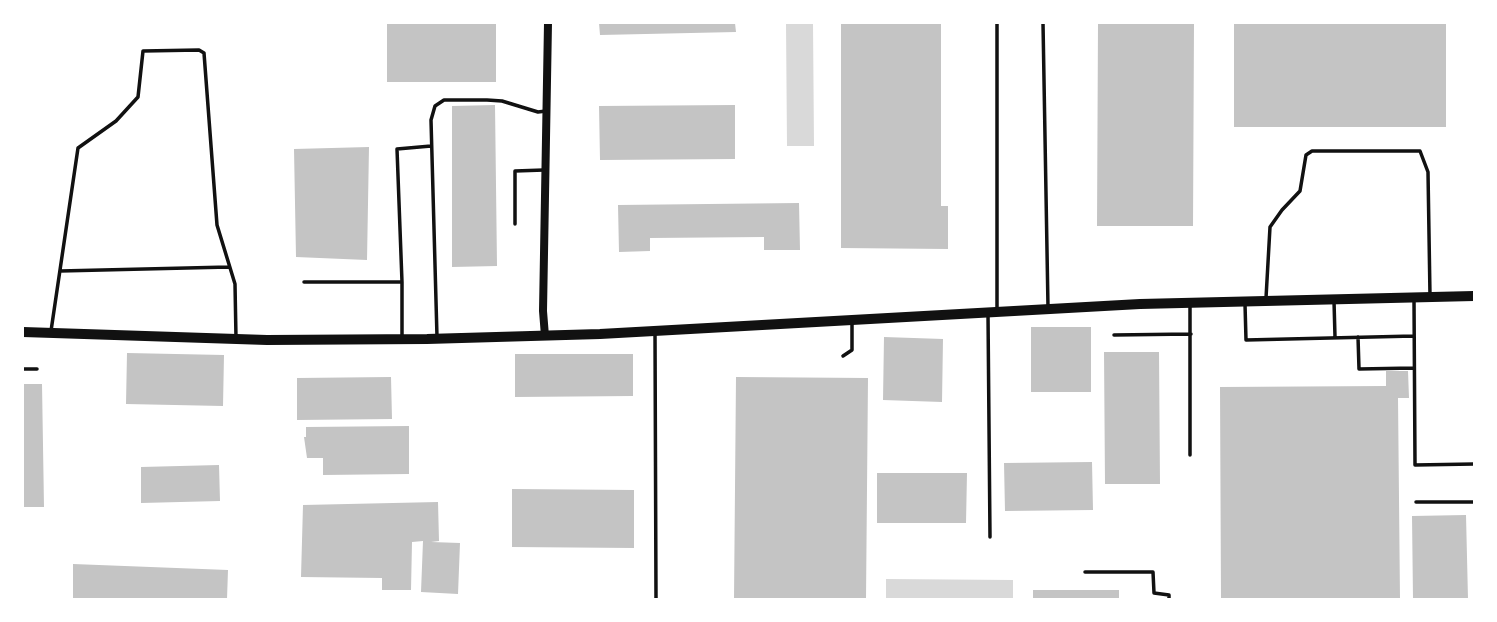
<!DOCTYPE html>
<html>
<head>
<meta charset="utf-8">
<style>
	body { margin:0 }
	#map { position:relative; width:1497px; height:622px; overflow:hidden; background:#fff; font-family:"PT Sans Narrow",sans-serif }
	canvas { display:block }
	.frame { position:absolute; inset:0; border:24px solid #fff; pointer-events:none }
</style>
</head>
<body>
<div id="map">
<canvas width="1497" height="622"></canvas>
<div class="frame"></div>
</div>
<script>
const ctx = document.querySelector('canvas').getContext('2d');
ctx.lineJoin = 'round';
function fill(path, color) { ctx.fillStyle = color; ctx.fill(path, 'evenodd'); }
const toPath = rows => new Path2D(rows.map(r => 'M' + r).join(''));
function stroke(path, color, width, dash) { ctx.strokeStyle = color; ctx.lineWidth = width; ctx.lineCap = dash ? 'butt' : 'round'; ctx.setLineDash(dash || []); ctx.stroke(path); }
const water = toPath([
	[786,23,813,23,814,146,787,146],
	[886,579,1013,580,1013,599,886,599]
]);
const building = toPath([
	[387,23,496,23,496,82,387,82],
	[599,23,735,23,736,32,600,35],
	[841,23,941,23,941,206,948,206,948,249,841,248],
	[1098,23,1194,23,1193,226,1097,226],
	[1234,23,1446,23,1446,127,1234,127],
	[495,105,497,266,452,267,452,106],
	[735,105,735,159,600,160,599,106],
	[369,147,367,260,296,257,294,149],
	[799,203,800,250,764,250,764,237,650,238,650,251,619,252,618,205],
	[1031,327,1091,327,1091,392,1031,392],
	[884,337,943,339,942,402,883,400],
	[1104,352,1159,352,1160,484,1105,484],
	[127,353,224,355,223,406,126,404],
	[515,354,633,354,633,396,515,397],
	[1386,371,1408,371,1409,398,1398,398,1400,599,1221,599,1220,387,1386,386],
	[391,377,392,419,297,420,297,378],
	[736,377,868,378,866,599,734,599],
	[23,384,42,384,44,507,23,507],
	[409,426,409,474,323,475,323,458,307,458,304,437,306,437,306,427],
	[1092,462,1093,510,1005,511,1004,463],
	[219,465,220,501,141,503,141,467],
	[877,473,967,473,966,523,877,523],
	[512,489,634,490,634,548,512,547],
	[438,502,439,541,431,542,460,543,458,594,421,592,423,541,412,542,411,590,382,590,382,578,301,577,303,505],
	[1466,515,1468,599,1413,599,1412,516],
	[73,564,228,570,227,599,73,599],
	[1033,590,1119,590,1119,599,1033,599]
]);
const service = toPath([
	[997,23,997,310],
	[1043,23,1048,307],
	[515,224,515,171,544,170],
	[60,271,229,267],
	[304,282,402,282,402,337],
	[402,282,397,149,431,146],
	[1266,298,1270,227,1282,210,1300,191,1306,155,1312,151,1420,151,1428,172,1430,296],
	[1414,300,1415,465,1474,464],
	[1334,301,1335,337],
	[1190,304,1190,455],
	[1245,304,1246,340,1414,336],
	[988,314,990,537],
	[51,331,78,148,116,121,138,97,143,51,199,50,204,53,217,225,235,284,236,338],
	[655,333,656,599],
	[1114,335,1191,334],
	[437,337,431,120,435,106,444,100,487,100,502,101,538,112,546,111],
	[1358,337,1359,369,1414,368],
	[843,356,852,350,852,322],
	[23,369,37,369],
	[1416,502,1474,502],
	[1085,572,1153,572,1154,593,1169,595,1169,599]
]);
const tertiary = toPath([
	[545,336,543,311,548,23]
]);
const secondary = toPath([
	[23,332,267,340,427,339,600,334,1140,304,1474,296]
]);
fill(water, '#d9d9d9');
fill(building, '#c4c4c4');
stroke(service, '#111', 3.5);
stroke(tertiary, '#111', 8);
stroke(secondary, '#111', 10);
</script>
</body>
</html>
